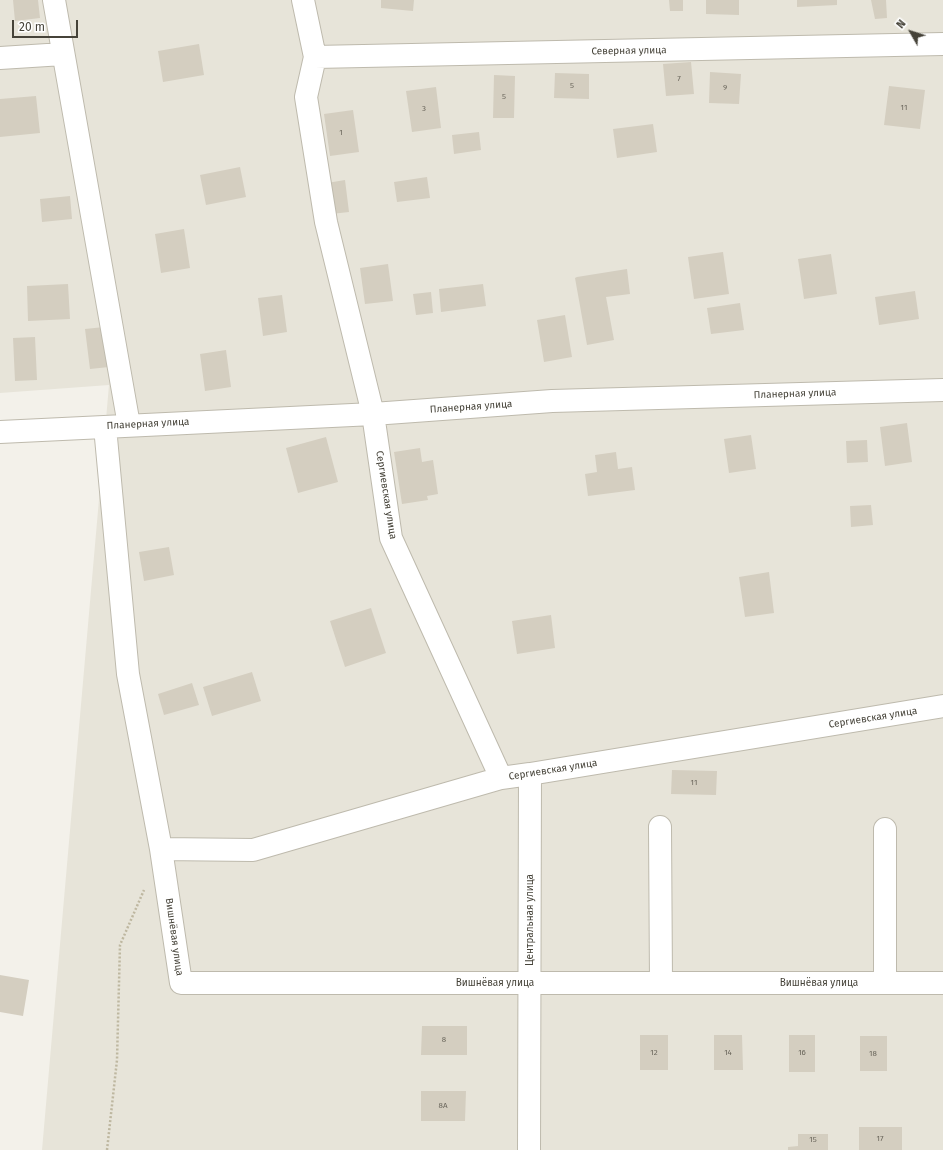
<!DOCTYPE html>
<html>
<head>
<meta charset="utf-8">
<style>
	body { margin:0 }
	#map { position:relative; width:943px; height:1150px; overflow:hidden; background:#f3f1ea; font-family:"Fira Sans",sans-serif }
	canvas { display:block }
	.north { position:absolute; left:891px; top:12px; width:40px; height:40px; -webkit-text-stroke:3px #fff; paint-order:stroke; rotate:309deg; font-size:11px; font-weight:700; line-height:16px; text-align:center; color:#464339 }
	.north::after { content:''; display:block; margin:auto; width:14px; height:18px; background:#464339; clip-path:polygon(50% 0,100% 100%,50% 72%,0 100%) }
	.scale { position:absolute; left:12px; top:20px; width:66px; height:18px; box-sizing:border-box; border:2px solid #464339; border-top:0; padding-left:5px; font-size:12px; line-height:14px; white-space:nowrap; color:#464339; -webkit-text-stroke:3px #fff; paint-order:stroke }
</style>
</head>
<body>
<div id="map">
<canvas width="943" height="1150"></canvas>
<div class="north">N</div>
<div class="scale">20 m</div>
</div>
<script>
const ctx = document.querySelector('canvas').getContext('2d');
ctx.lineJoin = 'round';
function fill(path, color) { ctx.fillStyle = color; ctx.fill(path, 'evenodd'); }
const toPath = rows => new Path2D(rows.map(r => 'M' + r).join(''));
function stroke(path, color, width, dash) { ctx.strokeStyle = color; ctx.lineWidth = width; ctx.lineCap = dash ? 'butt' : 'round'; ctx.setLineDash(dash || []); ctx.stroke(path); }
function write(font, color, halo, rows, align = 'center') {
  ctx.font = font + ' "Fira Sans",sans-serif'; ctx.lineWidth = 3.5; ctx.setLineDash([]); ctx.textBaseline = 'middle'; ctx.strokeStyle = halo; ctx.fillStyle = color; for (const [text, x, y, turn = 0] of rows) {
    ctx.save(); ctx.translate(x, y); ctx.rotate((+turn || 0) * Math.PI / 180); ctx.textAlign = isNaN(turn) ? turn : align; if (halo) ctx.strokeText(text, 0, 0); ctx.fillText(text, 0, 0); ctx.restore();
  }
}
const residential = toPath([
	[0,0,943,0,943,1150,42,1150,109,385,0,393]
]);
const building = toPath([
	[13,0,38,0,40,18,15,21],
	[381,0,414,0,413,11,381,8],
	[669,0,683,0,683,11,670,11],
	[706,0,739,0,739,15,706,14],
	[797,0,837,0,837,5,797,7],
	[871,0,886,0,887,18,875,19],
	[199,44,204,75,163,82,158,51],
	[691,62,694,94,666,96,663,64],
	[710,72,741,74,739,104,709,103],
	[555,73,589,74,589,99,554,98],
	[494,75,515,76,514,118,493,118],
	[889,86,925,90,920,129,884,125],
	[436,87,441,128,412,132,406,91],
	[36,96,40,133,0,137,0,99],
	[353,110,359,152,330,156,324,114],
	[653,124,657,152,617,158,613,129],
	[479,132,481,150,454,154,452,135],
	[240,167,246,197,206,205,200,175],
	[427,177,430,198,397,202,394,182],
	[345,180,349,212,331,214,327,183],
	[70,196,72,219,42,222,40,199],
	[184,229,190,268,161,273,155,234],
	[723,252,729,294,694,299,688,257],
	[831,254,837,294,804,299,798,259],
	[388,264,393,301,365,304,360,268],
	[627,269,630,294,606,297,614,340,587,345,575,278,577,277],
	[68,284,70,319,28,321,27,286],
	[483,284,486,306,441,312,439,289],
	[915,291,919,319,879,325,875,297],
	[431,292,433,313,416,315,413,294],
	[282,295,287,332,263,336,258,298],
	[740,303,744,330,711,334,707,308],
	[565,315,572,357,544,362,537,320],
	[104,327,109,367,90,369,85,329],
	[35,337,37,380,15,381,13,338],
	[226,350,231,387,205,391,200,354],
	[907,423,912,462,885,466,880,427],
	[751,435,756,469,729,473,724,439],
	[326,437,338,482,298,493,286,448],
	[867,440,868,462,847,463,846,441],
	[420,448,422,462,433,460,438,494,427,496,428,500,402,504,394,452],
	[616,452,618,469,632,467,635,490,588,496,585,474,597,472,595,455],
	[871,505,873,525,851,527,850,506],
	[169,547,174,575,144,581,139,552],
	[769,572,774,613,745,617,739,577],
	[371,608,386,653,345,667,330,621],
	[551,615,555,648,517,654,512,621],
	[252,672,261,701,212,716,203,687],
	[192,683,199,705,164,715,158,694],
	[672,770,717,771,716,795,671,794],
	[0,975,29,980,23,1016,0,1012],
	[422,1026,467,1026,467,1055,421,1055],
	[640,1035,668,1035,668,1070,640,1070],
	[714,1035,742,1035,743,1070,714,1070],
	[789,1035,815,1035,815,1072,789,1072],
	[860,1036,887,1036,887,1071,860,1071],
	[421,1091,466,1091,465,1121,421,1121],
	[859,1127,902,1127,902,1150,859,1150],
	[798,1134,828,1134,828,1150,788,1150,788,1147,798,1146]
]);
const path = toPath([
	[107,1150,117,1060,120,945,144,890]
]);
const minor = toPath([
	[54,0,129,425],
	[303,0,315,57,306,97,326,222,373,414,391,538,501,778,530,774,943,706],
	[315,57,943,44],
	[0,58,63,54],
	[105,427,128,674,161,849,181,983,943,983],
	[0,432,373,414,552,401,943,390],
	[660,827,661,983],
	[885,829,885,983],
	[161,849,253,850,501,778],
	[529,1150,530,774]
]);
const numberNames = [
	["7",679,79],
	["5",572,86],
	["9",725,88],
	["5",504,97],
	["11",904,108],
	["3",424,109],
	["1",341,133],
	["11",694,783],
	["8",444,1040],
	["12",654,1053],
	["14",728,1053],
	["16",802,1053],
	["18",873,1054],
	["8А",443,1106],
	["17",880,1139],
	["15",813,1140]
];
const streetNames = [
	["Северная улица",629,51,-1],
	["Планерная улица",795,394,-2],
	["Планерная улица",471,407,-4],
	["Планерная улица",148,424,-3],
	["Сергиевская улица",386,495,81],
	["Сергиевская улица",873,718,-9],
	["Сергиевская улица",553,770,-9],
	["Центральная улица",530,920,-90],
	["Вишнёвая улица",174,937,82],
	["Вишнёвая улица",495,983],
	["Вишнёвая улица",819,983]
];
fill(residential, '#e7e4d9');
fill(building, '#d4cec0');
stroke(minor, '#bebaad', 24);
stroke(path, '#beb7a0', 2.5, [2, 2]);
stroke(minor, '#fff', 22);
write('8px', '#6a665b', null, numberNames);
write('10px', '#464339', '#fff', streetNames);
</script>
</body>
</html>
